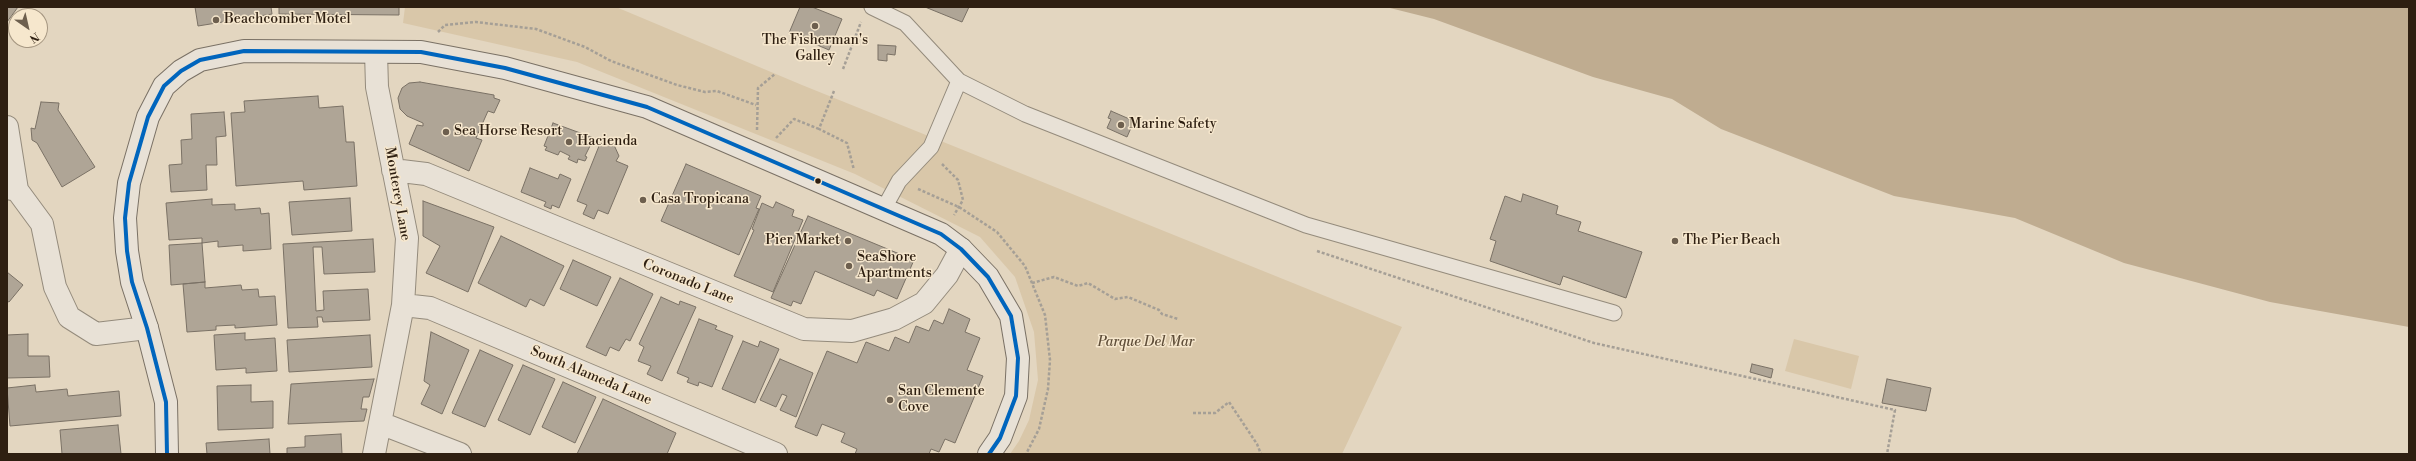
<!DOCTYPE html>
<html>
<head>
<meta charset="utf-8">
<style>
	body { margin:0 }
	#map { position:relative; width:2416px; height:461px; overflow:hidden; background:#e3d6c0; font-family:"Libre Bodoni",serif }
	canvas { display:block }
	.frame { position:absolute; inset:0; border:8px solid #2e1f11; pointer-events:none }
	.north { position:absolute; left:8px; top:8px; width:40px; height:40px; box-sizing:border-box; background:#f6e7cd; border:1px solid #a69782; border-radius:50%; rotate:146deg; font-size:11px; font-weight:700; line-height:16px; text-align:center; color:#2e1f11 }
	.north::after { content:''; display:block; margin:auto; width:14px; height:18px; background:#6d5f4e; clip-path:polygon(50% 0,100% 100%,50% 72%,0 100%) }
</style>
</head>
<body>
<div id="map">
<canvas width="2416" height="461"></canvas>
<div class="frame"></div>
<div class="north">N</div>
</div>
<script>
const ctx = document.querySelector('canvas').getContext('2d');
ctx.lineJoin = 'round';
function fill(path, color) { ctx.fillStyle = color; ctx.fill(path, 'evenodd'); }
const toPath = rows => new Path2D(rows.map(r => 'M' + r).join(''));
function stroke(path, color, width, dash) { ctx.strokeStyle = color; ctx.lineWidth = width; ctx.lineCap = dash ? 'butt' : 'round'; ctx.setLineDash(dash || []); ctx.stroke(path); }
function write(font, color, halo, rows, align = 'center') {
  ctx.font = font + ' "Libre Bodoni",serif'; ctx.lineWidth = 3; ctx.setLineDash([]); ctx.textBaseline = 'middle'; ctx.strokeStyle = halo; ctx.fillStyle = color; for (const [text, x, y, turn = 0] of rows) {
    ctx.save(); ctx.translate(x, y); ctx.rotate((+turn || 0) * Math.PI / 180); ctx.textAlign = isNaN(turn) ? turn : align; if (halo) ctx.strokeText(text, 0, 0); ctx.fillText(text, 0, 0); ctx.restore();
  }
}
const green = toPath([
	[405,7,616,7,802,85,1402,327,1342,454,1010,454,1019,441,1029,420,1038,380,1034,332,1015,277,980,237,855,174,577,62,403,23],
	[1794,339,1859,356,1851,389,1785,371]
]);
const water = toPath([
	[1386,7,2409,7,2409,327,2270,302,2124,263,2015,218,1894,196,1721,129,1672,99,1593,77,1434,19]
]);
const building = toPath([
	[7,7,18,7,7,22,7,7],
	[195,7,271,7,272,14,198,26,195,7],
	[279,7,399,7,399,15,279,14,279,7],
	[800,7,812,7,842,19,829,50,789,33,800,7],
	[925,7,969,7,962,22,925,7],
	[878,45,896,46,895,55,887,54,887,61,878,60,878,45],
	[420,82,494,95,494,98,500,100,494,113,488,111,476,138,482,140,469,171,409,144,417,125,423,126,423,123,407,116,400,109,398,98,402,88,409,83,420,82],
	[318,96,319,108,343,106,346,142,354,142,357,186,304,190,303,181,236,186,231,113,245,112,244,101,318,96],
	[41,102,59,103,58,110,95,167,62,187,37,143,32,140,31,128,35,129,41,102],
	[1111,111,1134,121,1127,137,1107,128,1111,119,1108,118,1111,111],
	[224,112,226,136,216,137,217,165,206,165,207,190,171,192,169,165,182,164,181,140,192,139,191,114,224,112],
	[553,123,594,138,585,156,587,157,585,161,578,159,577,163,568,159,570,156,560,151,558,155,545,150,547,147,544,146,553,123],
	[601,141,614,145,619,156,616,161,628,166,608,214,598,210,594,219,583,214,587,205,577,201,601,141],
	[686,164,761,196,756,208,759,209,739,255,661,221,686,164],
	[530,168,558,179,560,174,571,179,559,208,552,205,551,209,544,206,546,202,521,192,530,168],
	[1523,194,1558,206,1556,214,1581,222,1578,231,1642,252,1626,298,1563,276,1560,285,1490,261,1496,241,1490,239,1505,196,1521,202,1523,194],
	[350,198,352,231,292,235,289,202,350,198],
	[212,199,212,205,235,204,235,210,260,208,261,214,269,213,271,249,243,251,243,245,218,247,218,241,202,243,202,238,169,240,166,203,212,199],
	[423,201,494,227,468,292,426,273,440,246,423,236,423,201],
	[776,202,794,210,792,216,803,220,773,292,734,276,754,230,752,229,762,203,773,208,776,202],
	[808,216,914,260,897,299,877,290,874,296,815,271,801,304,793,301,791,306,771,298,808,216],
	[501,236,564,266,544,306,530,299,526,307,478,283,501,236],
	[373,239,375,272,324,274,322,247,313,247,316,311,324,310,323,291,368,289,370,320,323,322,322,317,317,317,318,327,288,328,283,244,373,239],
	[202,243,205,282,171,285,169,245,202,243],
	[573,260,611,277,597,306,560,289,573,260],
	[7,272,23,285,9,302,7,301,7,272],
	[620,278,653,294,630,341,626,339,619,351,610,347,606,356,586,347,620,278],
	[205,282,205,288,241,285,242,290,258,289,259,297,275,296,277,325,235,328,235,325,216,326,216,330,187,332,183,284,205,282],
	[661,297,679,305,680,301,696,307,662,381,647,374,651,366,638,361,644,347,639,344,661,297],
	[949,309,970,319,965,332,980,338,967,370,983,376,955,443,945,439,939,452,931,449,929,454,855,454,857,449,841,442,845,433,822,424,817,436,795,427,827,351,857,363,866,342,889,351,895,337,909,343,916,326,929,331,934,320,943,324,949,309],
	[699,319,717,326,715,329,733,336,712,387,699,382,698,386,687,382,689,378,677,373,699,319],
	[431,332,469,350,442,414,421,404,430,385,424,381,431,332],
	[245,333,245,340,275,338,277,371,246,373,246,368,216,370,214,335,245,333],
	[28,334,28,356,49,356,50,377,7,378,7,335,28,334],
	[370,335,372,367,289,372,287,340,370,335],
	[743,341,758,347,760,341,779,349,755,403,722,389,743,341],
	[480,350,513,365,485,427,452,413,480,350],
	[780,359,813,373,796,417,780,410,787,396,782,394,776,407,760,400,780,359],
	[1752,364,1773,369,1771,378,1750,372,1752,364],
	[523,365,555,379,530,435,498,420,523,365],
	[374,379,369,397,363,397,361,409,367,409,364,421,288,424,291,384,374,379],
	[1887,379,1931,388,1926,411,1882,403,1887,379],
	[563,382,596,397,575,443,542,427,563,382],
	[35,385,36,392,67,389,68,396,119,391,121,416,10,426,7,388,35,385],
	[251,385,251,402,273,401,273,428,218,430,217,386,251,385],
	[603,399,676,433,667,454,577,454,603,399],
	[118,425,121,454,62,454,60,430,118,425],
	[341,434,342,454,287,454,287,448,305,447,305,436,341,434],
	[269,439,270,454,207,454,206,443,269,439]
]);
const path = toPath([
	[438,32,445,25,476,22,536,29,585,47,611,61,677,85,705,92,717,91,756,105],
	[843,69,861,22],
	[834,91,819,129,847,143,854,170],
	[757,130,758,88,775,74],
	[776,138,794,119,819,129],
	[942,164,958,180,963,200,954,215],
	[918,189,959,207,997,232,1025,266,1045,315,1050,360,1048,389,1039,429,1026,454],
	[1317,251,1594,343,1895,410,1887,454],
	[1032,283,1054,277,1078,286,1088,283,1115,299,1128,297,1159,310,1162,314,1178,319],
	[1193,413,1215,413,1229,402,1257,444,1261,454]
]);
const lane = toPath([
	[872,7,905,23,959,81,1025,114,1306,225,1614,313],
	[883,210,899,181,931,147,959,81]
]);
const street = toPath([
	[7,127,17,190],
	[393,170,426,174,804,329,852,331,894,319,924,303,947,275,961,249],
	[7,188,17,190,42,224,55,287,69,317,96,334,147,328],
	[403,305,430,308,776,454],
	[380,423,460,454],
	[374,454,403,305,407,238,377,87,376,52]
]);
const secondary = toPath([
	[167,454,166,402,147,328,132,282,127,251,125,218,129,183,148,117,164,86,181,71,200,60,244,51,421,52,505,68,647,107,941,234,961,249,988,277,1011,316,1018,358,1016,396,1000,438,989,454]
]);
const bus1 = toPath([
	[167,454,166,402,147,328,132,282,127,251,125,218,129,183,148,117,164,86,181,71,200,60,244,51,421,52,505,68,647,107,941,234,961,249,988,277,1011,316,1018,358,1016,396,1000,438,989,454]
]);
const markers = [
	[216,20,4,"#6d5f4e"],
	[815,26,4,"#6d5f4e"],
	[1121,125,4,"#6d5f4e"],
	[446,132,4,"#6d5f4e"],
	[569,142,4,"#6d5f4e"],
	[818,181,3.5,"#2e1f11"],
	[643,200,4,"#6d5f4e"],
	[848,241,4,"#6d5f4e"],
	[1675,241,4,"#6d5f4e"],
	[849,266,4,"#6d5f4e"],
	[890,400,4,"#6d5f4e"]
];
const poiNames = [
	["Beachcomber Motel",224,20],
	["The Fisherman's",815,41,"center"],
	["Galley",815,57,"center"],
	["Marine Safety",1129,125],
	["Sea Horse Resort",454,132],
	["Hacienda",577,142],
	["Casa Tropicana",651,200],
	["Pier Market",840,241,"right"],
	["The Pier Beach",1683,241],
	["SeaShore",857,258],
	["Apartments",857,274],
	["San Clemente",898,392],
	["Cove",898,408]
];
const streetNames = [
	["Monterey Lane",397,194,80],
	["Coronado Lane",688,282,22],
	["South Alameda Lane",591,376,23]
];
const parkNames = [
	["Parque Del Mar",1146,343]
];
fill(green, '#d9c7a9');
fill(water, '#bfac90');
fill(building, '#afa596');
stroke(building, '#7a7165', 1);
stroke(lane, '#948b7c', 17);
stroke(street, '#948b7c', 24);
stroke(secondary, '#7a7165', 24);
stroke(path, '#a59f96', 2.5, [3, 2]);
stroke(lane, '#e8e1d6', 15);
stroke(street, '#e8e1d6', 22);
stroke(secondary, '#e8e1d6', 22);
stroke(bus1, '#0065bd', 4);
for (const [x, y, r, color] of markers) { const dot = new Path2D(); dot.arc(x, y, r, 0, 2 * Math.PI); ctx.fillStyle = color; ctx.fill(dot); stroke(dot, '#f6e7cd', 1.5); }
write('14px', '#2e1f11', '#f6e7cd', poiNames, 'left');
write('14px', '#2e1f11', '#f6e7cd', streetNames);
write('italic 14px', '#5f4e39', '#f6e7cd', parkNames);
</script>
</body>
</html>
